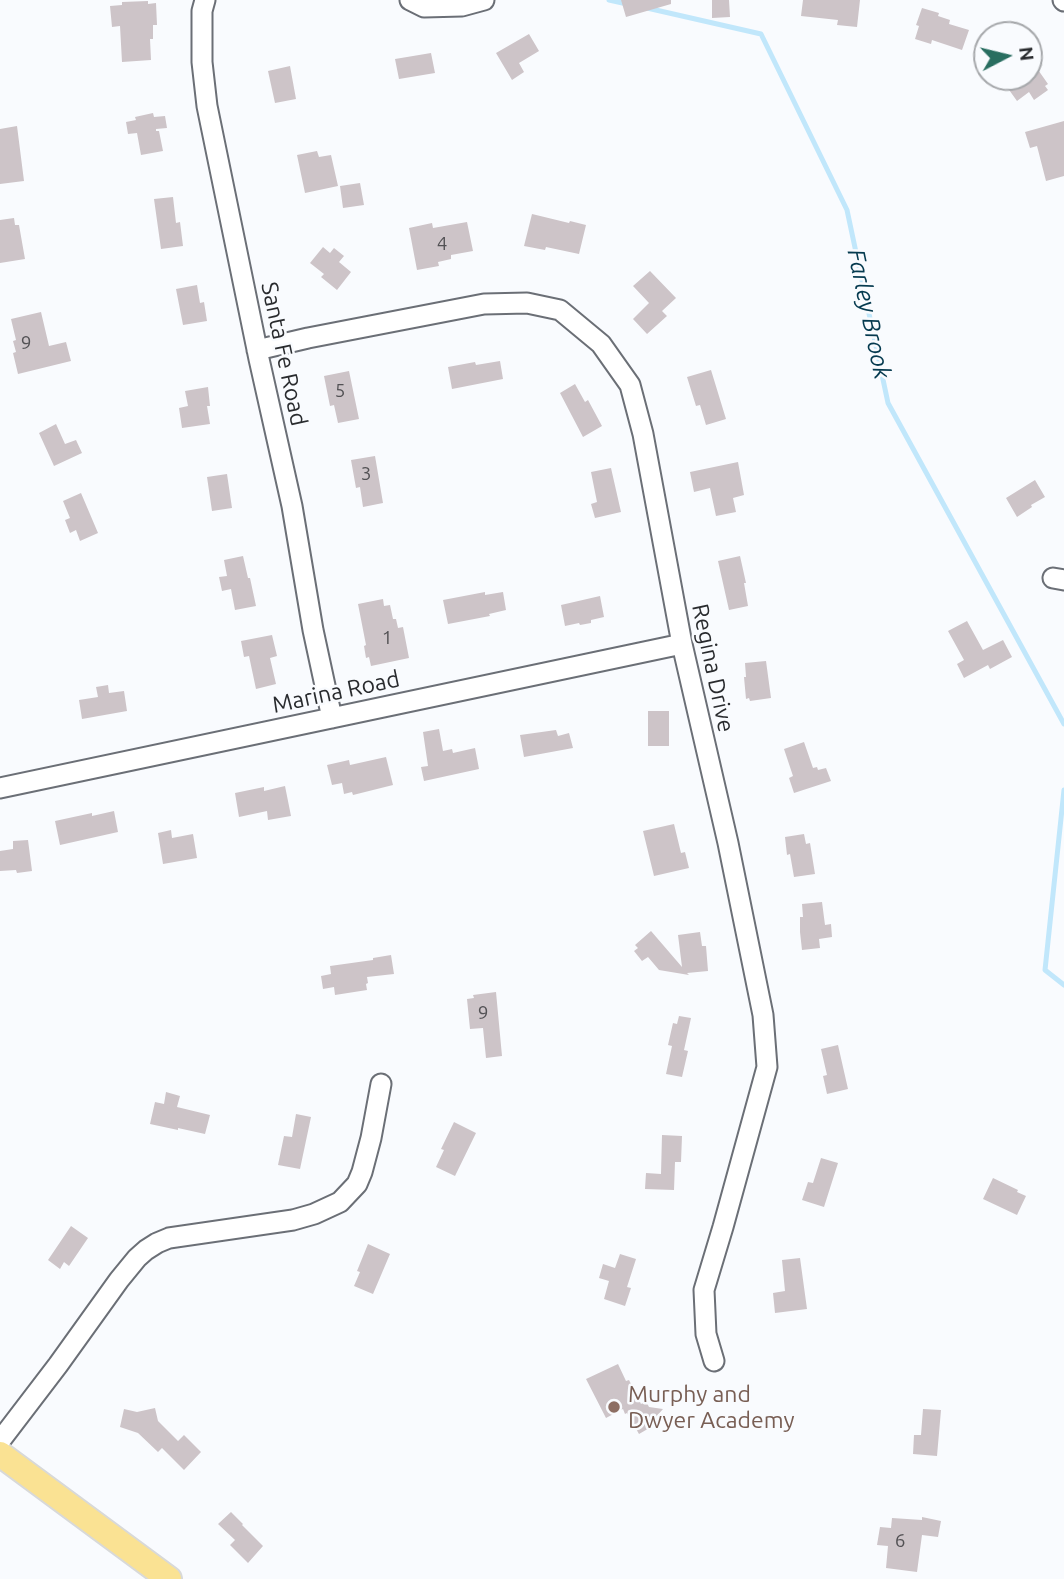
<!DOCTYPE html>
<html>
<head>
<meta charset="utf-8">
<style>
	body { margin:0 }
	#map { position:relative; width:1064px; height:1579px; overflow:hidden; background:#f9fbfe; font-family:Ubuntu,sans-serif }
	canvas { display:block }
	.north { position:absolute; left:973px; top:21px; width:70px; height:70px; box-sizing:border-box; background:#f9fbfe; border:2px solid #a6a8ab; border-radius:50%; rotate:83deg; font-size:19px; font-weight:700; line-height:28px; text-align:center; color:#292b2e }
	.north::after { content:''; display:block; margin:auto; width:24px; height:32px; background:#296e60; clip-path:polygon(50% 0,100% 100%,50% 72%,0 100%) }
</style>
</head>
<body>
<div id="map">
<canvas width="1064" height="1579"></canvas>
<div class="north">N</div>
</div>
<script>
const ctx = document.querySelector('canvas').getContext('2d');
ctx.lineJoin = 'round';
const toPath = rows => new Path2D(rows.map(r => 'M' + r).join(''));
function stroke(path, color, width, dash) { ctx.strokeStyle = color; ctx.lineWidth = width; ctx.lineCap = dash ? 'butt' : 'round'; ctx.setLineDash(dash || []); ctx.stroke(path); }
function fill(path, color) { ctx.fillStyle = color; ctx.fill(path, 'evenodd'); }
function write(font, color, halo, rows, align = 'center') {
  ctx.font = font + ' Ubuntu,sans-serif'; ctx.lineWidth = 5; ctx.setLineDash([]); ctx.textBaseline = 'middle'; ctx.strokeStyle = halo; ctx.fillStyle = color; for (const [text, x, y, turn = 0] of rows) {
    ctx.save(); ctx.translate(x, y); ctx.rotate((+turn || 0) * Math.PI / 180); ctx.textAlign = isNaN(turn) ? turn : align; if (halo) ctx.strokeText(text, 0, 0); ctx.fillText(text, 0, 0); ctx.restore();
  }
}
const stream = toPath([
	[609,0,627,4],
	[647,8,761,34,847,210,888,403,1064,724],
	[1064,790,1045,970,1064,985]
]);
const building = toPath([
	[621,0,671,0,671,4,626,17],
	[712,0,729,0,730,17,712,18],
	[803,0,860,0,857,27,837,25,838,20,801,16],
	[148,1,148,4,156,3,157,25,153,25,153,39,150,39,151,60,122,62,120,26,112,27,110,6,122,5,122,2],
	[922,8,939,13,938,16,950,20,949,24,969,30,962,50,932,40,931,44,915,39,919,26,916,25],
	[529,34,539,51,519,63,524,72,512,80,496,53],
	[431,53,435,73,399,79,395,59],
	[1029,57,1048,84,1045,86,1048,90,1034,100,1029,92,1017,101,1007,87,1011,83,1007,77,1029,77],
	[290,66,296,99,275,103,268,71],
	[153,113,154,117,165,116,167,128,156,129,156,131,159,131,163,151,141,155,137,133,128,134,126,122,136,120,135,117],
	[1064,121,1064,176,1046,181,1037,146,1030,148,1025,132],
	[17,126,24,181,0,184,0,129],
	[317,151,319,157,331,155,338,186,305,193,297,155],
	[360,183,364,205,343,208,340,186],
	[173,197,176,223,180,222,183,246,161,249,154,199],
	[532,214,569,223,570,221,586,225,579,254,546,247,545,250,524,246],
	[14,218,15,225,19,225,25,259,0,263,0,220],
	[467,222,473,251,451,255,451,259,438,262,439,266,417,270,409,228,432,223,433,228],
	[323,247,330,253,334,248,344,256,339,262,351,272,337,290,321,277,324,274,310,263],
	[650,271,676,298,662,311,667,316,647,334,633,319,649,303,633,286],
	[197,285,200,303,204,302,207,321,183,325,176,289],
	[41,312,49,346,66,342,71,361,18,374,13,353,16,352,13,341,16,340,11,319],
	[500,361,503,379,452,389,448,367,475,362,476,365],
	[711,370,726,419,706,425,700,405,696,406,687,377],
	[349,371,359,419,338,423,334,405,330,406,324,376],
	[575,384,585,402,588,400,602,426,583,437,560,393],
	[208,387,210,406,207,406,210,424,182,428,179,408,188,406,185,391],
	[56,424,65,444,76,440,82,453,54,466,39,433],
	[375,456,383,503,363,507,360,487,356,488,351,460],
	[738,462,744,495,733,498,736,512,716,516,710,488,694,492,690,472],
	[611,468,621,512,595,518,591,504,597,502,591,472],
	[227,474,232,508,212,511,207,477],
	[1035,480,1045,497,1031,505,1032,507,1017,517,1006,498],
	[81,493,98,533,80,541,76,530,70,533,65,520,70,518,63,501],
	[243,556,248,578,250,578,256,606,235,610,231,589,222,591,219,577,227,576,224,560],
	[740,556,746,583,744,583,748,606,729,610,718,561],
	[485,592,485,595,503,592,506,610,489,614,490,616,448,624,443,600],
	[600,596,604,617,591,620,591,623,580,625,579,623,565,626,561,605],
	[383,599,384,606,390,605,393,619,396,619,398,628,403,627,409,658,371,666,369,657,366,658,364,646,366,645,358,604],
	[967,621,983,650,1003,640,1012,657,990,669,988,665,964,678,957,664,964,660,948,631],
	[272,635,277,656,270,658,276,684,256,689,249,656,244,657,241,641],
	[766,661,771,698,750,701,749,698,746,699,744,677,746,677,745,663],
	[108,685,109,693,124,691,127,711,82,719,79,700,98,697,96,687],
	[648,711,669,711,669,746,648,746],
	[439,729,443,751,452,749,453,753,475,748,479,769,424,781,421,767,428,766,423,732],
	[556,730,558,736,569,733,573,748,524,757,520,735],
	[804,742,813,768,817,767,818,770,826,768,831,781,794,793,789,778,793,776,784,749],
	[386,757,393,785,353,795,352,792,344,794,342,783,332,785,327,765,349,760,350,765],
	[285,786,291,816,268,820,267,811,239,817,235,793,264,787,264,791],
	[114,811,118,832,60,845,55,821,92,813,92,816],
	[674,824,681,853,685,852,689,868,654,876,643,831],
	[171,830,172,838,193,834,197,858,163,864,158,833],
	[804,834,806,844,810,843,815,874,794,877,790,854,787,855,785,837],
	[28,840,32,871,17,873,16,870,0,871,0,851,13,849,13,841],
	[822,902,825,925,831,924,832,937,819,939,820,948,802,950,800,932,800,917,803,917,802,904],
	[651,931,682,967,678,935,700,932,702,946,706,946,708,971,687,973,689,975,659,970,648,957,642,961,634,951,638,948,635,945],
	[391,955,394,974,367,977,368,983,366,984,367,990,335,995,334,987,323,989,321,976,331,974,330,966,373,960,373,958],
	[496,992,502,1056,486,1058,483,1028,470,1029,467,999,474,998,473,995],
	[679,1016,691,1018,684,1050,688,1051,682,1077,666,1074,672,1046,668,1045,673,1023,677,1024],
	[838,1045,848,1089,827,1094,823,1076,827,1075,821,1049],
	[166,1092,180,1096,177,1107,210,1115,205,1134,178,1128,178,1130,150,1124,155,1102,164,1104],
	[296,1114,311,1117,300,1169,278,1165,284,1136,292,1137],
	[454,1122,476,1133,455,1176,436,1167,444,1150,441,1149],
	[662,1135,682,1136,681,1162,675,1162,674,1190,645,1189,646,1173,661,1174],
	[821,1158,838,1163,824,1207,802,1200,808,1182,813,1183],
	[993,1178,1018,1190,1017,1192,1026,1196,1017,1215,983,1199],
	[71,1226,88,1238,69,1266,64,1262,60,1269,48,1260],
	[368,1244,390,1254,373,1294,354,1286,360,1272,357,1271],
	[620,1254,636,1259,627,1287,631,1288,625,1306,604,1299,609,1281,599,1278,603,1264,615,1268],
	[800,1258,807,1309,775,1313,773,1293,785,1291,782,1260],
	[618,1364,626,1381,629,1380,641,1404,646,1401,649,1407,663,1409,655,1418,658,1423,639,1434,627,1413,625,1414,623,1409,606,1418,586,1379],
	[155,1408,158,1421,178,1441,184,1435,201,1452,184,1470,162,1448,158,1452,138,1433,120,1427,124,1409,137,1412],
	[923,1409,941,1410,937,1456,913,1454,914,1435,921,1435],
	[231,1512,243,1524,242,1525,263,1546,248,1563,230,1545,235,1540,218,1524],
	[922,1517,941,1521,938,1537,922,1535,917,1572,886,1568,888,1546,877,1545,880,1527,891,1528,892,1518,922,1520]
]);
const minor = toPath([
	[205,0,202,11,202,62,207,106,259,359,292,506,313,630,332,718],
	[410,0,424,7,462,6,484,0],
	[1063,0,1064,1],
	[257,350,308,338,484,304,527,303,560,310,601,344,630,385,643,434,682,644,728,843,763,1015,767,1067,723,1227,704,1290,706,1334,714,1361],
	[1053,578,1064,580],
	[0,788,682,644],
	[0,1441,58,1365,119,1280,137,1258,146,1250,157,1243,169,1238,293,1220,314,1214,340,1202,357,1184,362,1172,371,1138,381,1084]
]);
const major = toPath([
	[0,1454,169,1579]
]);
const markers = [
	[614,1407,7,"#8d6e63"]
];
const numberNames = [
	["4",442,244],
	["9",26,343],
	["5",340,391],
	["3",366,474],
	["1",387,638],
	["9",483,1013],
	["6",900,1541]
];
const streetNames = [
	["Santa Fe Road",284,354,78],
	["Regina Drive",713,668,78],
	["Marina Road",336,692,-12]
];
const educationNames = [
	["Murphy and",628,1394],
	["Dwyer Academy",628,1420]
];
const waterNames = [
	["Farley Brook",869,314,78]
];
stroke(stream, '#c1e7fb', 5);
fill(building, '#cdc4c8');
stroke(minor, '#6b6f76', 23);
stroke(major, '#d8d9d9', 28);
stroke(minor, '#fff', 19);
stroke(major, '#fae293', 24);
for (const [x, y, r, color] of markers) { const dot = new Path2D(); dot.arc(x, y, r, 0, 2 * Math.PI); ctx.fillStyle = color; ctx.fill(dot); stroke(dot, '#f9fbfe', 2.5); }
write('19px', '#525154', null, numberNames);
write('23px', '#292b2e', '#f9fbfe', streetNames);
write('23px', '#785e54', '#f9fbfe', educationNames, 'left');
write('italic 24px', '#053a4f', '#f9fbfe', waterNames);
</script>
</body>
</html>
